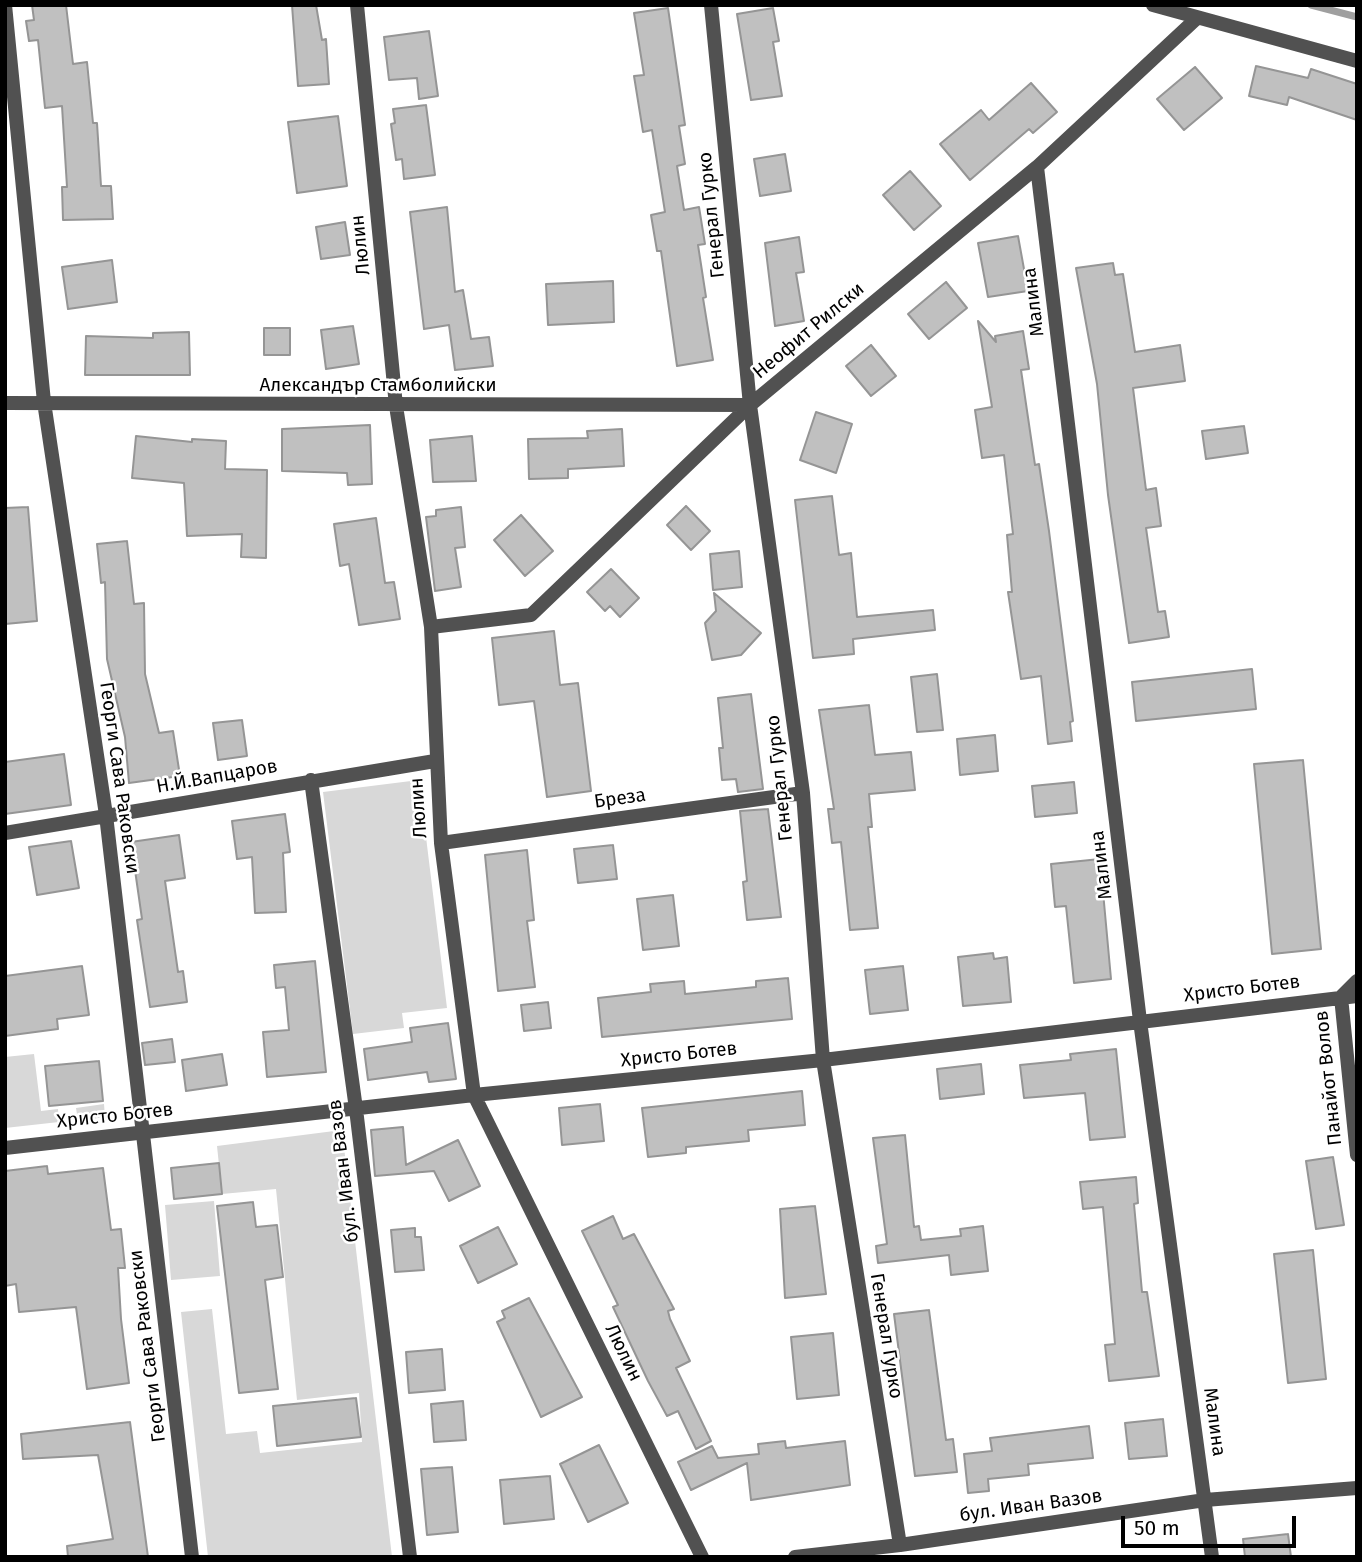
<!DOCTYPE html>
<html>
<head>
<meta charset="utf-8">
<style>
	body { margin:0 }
	#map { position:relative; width:1362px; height:1562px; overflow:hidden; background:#fff; font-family:"Fira Sans",sans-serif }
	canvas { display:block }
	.frame { position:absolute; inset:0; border:7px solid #000; pointer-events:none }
	.scale { position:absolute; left:1121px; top:1516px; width:175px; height:32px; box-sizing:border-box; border:4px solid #000; border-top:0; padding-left:9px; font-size:21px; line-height:24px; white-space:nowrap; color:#000; -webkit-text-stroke:5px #fff; paint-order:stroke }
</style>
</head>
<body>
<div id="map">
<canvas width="1362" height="1562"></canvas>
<div class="frame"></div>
<div class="scale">50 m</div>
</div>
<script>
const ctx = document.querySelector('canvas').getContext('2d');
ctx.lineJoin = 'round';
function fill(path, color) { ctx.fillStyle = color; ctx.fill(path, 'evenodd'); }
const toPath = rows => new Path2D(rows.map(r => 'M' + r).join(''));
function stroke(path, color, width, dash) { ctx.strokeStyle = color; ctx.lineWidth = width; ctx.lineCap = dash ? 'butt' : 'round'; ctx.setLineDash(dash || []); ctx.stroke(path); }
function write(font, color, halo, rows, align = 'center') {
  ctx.font = font + ' "Fira Sans",sans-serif'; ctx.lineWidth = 5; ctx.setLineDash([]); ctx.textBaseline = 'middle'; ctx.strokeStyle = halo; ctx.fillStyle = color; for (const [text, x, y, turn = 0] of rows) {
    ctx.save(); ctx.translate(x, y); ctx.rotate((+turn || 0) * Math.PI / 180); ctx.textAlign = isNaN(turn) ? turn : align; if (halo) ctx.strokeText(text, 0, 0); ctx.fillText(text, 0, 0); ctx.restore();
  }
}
const green = toPath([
	[419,780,447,1008,402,1013,404,1028,353,1034,323,792],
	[34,1054,41,1111,58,1109,59,1122,5,1128,5,1057],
	[104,1104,105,1117,78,1121,76,1108],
	[342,1130,392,1557,208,1557,181,1312,212,1309,226,1434,257,1431,260,1453,362,1442,359,1393,297,1400,276,1189,222,1194,217,1146],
	[214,1201,220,1276,171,1280,165,1205]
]);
const stream = toPath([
	[1311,5,1357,17]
]);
const building = toPath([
	[32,5,66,5,73,64,87,62,93,123,97,123,101,186,111,186,113,219,63,220,62,187,67,187,62,106,45,108,38,40,29,41,26,21,34,20,32,5],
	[292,5,316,5,322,40,326,39,329,84,298,86,292,5],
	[668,8,685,125,679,126,685,164,677,166,684,210,699,207,705,244,698,245,706,297,703,298,713,360,677,366,661,251,657,251,651,215,665,212,652,130,643,132,634,76,644,75,634,13,668,8],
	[773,8,779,41,773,42,782,96,751,100,737,14,773,8],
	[429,31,438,96,419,99,417,78,389,80,384,37,429,31],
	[1256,66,1308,78,1311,69,1357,84,1357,120,1289,97,1287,105,1249,96,1256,66],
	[1195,67,1222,98,1184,130,1157,99,1195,67],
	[1031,83,1057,112,1033,133,1029,129,970,180,940,144,981,110,989,120,1031,83],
	[426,105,435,175,404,179,402,159,396,160,391,124,395,123,393,109,426,105],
	[338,116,347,186,297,193,288,122,338,116],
	[785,154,791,191,760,196,754,159,785,154],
	[910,171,941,206,914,230,883,195,910,171],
	[447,207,455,292,463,290,471,339,489,337,493,366,455,370,449,325,424,329,410,212,447,207],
	[345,222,350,255,321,259,316,227,345,222],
	[1018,236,1028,291,988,297,978,243,1018,236],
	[799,237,804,272,796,273,804,321,775,326,765,243,799,237],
	[112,260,117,302,68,309,62,267,112,260],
	[1113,263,1115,275,1123,274,1135,352,1180,345,1185,381,1133,388,1146,490,1156,488,1161,526,1146,528,1158,612,1165,611,1169,637,1129,643,1108,495,1097,384,1076,268,1113,263],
	[613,281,614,322,548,325,546,284,613,281],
	[946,282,967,308,929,339,908,314,946,282],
	[978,321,996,342,995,336,1023,331,1029,369,1021,370,1035,465,1039,464,1049,531,1073,721,1070,722,1072,741,1048,744,1041,676,1021,679,1008,592,1012,592,1007,535,1013,534,1004,455,982,458,975,410,992,407,978,321],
	[353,326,359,364,326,369,321,330,353,326],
	[264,328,290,328,290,355,264,355,264,328],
	[189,332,190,375,85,375,86,336,153,338,153,333,189,332],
	[871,345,896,376,871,396,846,366,871,345],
	[816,412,852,424,836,473,800,460,816,412],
	[370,425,372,484,348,485,347,473,282,471,282,429,370,425],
	[1244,426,1248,453,1206,459,1202,431,1244,426],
	[622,429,624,466,568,469,568,478,529,479,528,439,588,438,587,431,622,429],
	[136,436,192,442,192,439,226,441,225,469,267,470,266,558,241,557,242,534,187,536,184,483,132,478,136,436],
	[472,436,476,481,433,482,430,440,472,436],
	[832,496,839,555,851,553,857,617,933,610,935,630,853,639,854,654,813,658,795,500,832,496],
	[686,506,710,531,691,550,667,525,686,506],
	[28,507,37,621,5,624,5,508,28,507],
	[461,507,465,547,455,548,461,587,435,591,426,517,436,516,436,510,461,507],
	[521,515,553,551,525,576,494,540,521,515],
	[376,518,385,583,394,582,400,619,359,625,349,564,340,566,334,524,376,518],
	[127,541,134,604,144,603,145,674,159,733,173,731,180,776,129,783,125,737,107,659,105,582,101,583,97,544,127,541],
	[739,551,742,587,713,590,710,554,739,551],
	[611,569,639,598,620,617,610,606,605,611,587,592,611,569],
	[714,593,761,633,741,655,712,660,705,623,716,611,714,593],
	[554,631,560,685,578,683,591,791,547,797,534,701,499,705,492,638,554,631],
	[1252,669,1256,709,1136,721,1132,682,1252,669],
	[937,674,943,730,917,732,911,677,937,674],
	[751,694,763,789,738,792,736,779,722,780,719,748,723,748,718,698,751,694],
	[869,705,875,755,911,752,915,790,869,794,872,827,868,827,878,928,850,930,841,842,832,843,828,809,834,809,819,710,869,705],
	[242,720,247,756,218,760,213,723,242,720],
	[995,735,998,771,960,775,957,739,995,735],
	[64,754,71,805,5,814,5,762,64,754],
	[1303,760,1321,949,1272,954,1254,764,1303,760],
	[1074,782,1077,813,1035,817,1032,786,1074,782],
	[768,809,781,917,747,920,743,882,747,881,740,811,768,809],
	[285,814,290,852,283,853,286,912,255,913,252,857,237,859,232,821,285,814],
	[179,835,185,878,165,881,178,972,183,971,187,1002,150,1007,137,920,142,919,131,842,179,835],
	[71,841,79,888,37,895,29,847,71,841],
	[613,845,617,879,578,883,574,849,613,845],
	[527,850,534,920,527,921,535,987,498,991,485,855,527,850],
	[1100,859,1111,979,1074,983,1066,906,1055,907,1051,864,1100,859],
	[673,895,679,946,643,950,637,899,673,895],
	[993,953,994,959,1007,957,1011,1002,963,1006,958,957,993,953],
	[315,961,326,1072,267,1077,263,1032,289,1030,285,987,276,988,274,965,315,961],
	[82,966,89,1015,57,1019,58,1029,5,1036,5,976,82,966],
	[903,966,908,1010,870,1014,865,970,903,966],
	[788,978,792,1019,602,1037,598,998,651,992,650,984,684,981,685,994,756,987,756,981,788,978],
	[548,1002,551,1028,524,1031,521,1005,548,1002],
	[448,1023,456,1079,429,1082,427,1072,368,1080,364,1049,412,1042,410,1028,448,1023],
	[172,1039,175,1062,145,1065,142,1043,172,1039],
	[1116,1049,1125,1137,1090,1140,1085,1093,1024,1098,1020,1065,1071,1060,1070,1054,1116,1049],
	[222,1054,227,1085,186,1091,182,1060,222,1054],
	[99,1061,103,1101,49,1106,45,1066,99,1061],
	[981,1064,984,1094,940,1099,937,1069,981,1064],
	[802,1091,805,1125,748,1130,749,1141,686,1147,686,1153,648,1157,642,1108,802,1091],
	[600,1104,604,1141,562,1145,559,1108,600,1104],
	[403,1127,406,1165,458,1140,480,1186,449,1201,434,1171,375,1176,371,1130,403,1127],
	[905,1135,914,1227,919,1226,921,1240,961,1236,960,1229,983,1226,988,1271,951,1275,949,1255,878,1263,876,1246,887,1244,873,1138,905,1135],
	[1333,1157,1344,1225,1316,1229,1306,1161,1333,1157],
	[219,1163,222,1194,174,1199,171,1168,219,1163],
	[47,1166,48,1174,103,1168,111,1230,121,1229,125,1268,118,1268,121,1319,129,1383,87,1389,76,1307,19,1312,16,1284,5,1286,5,1171,47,1166],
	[1136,1177,1138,1203,1134,1204,1142,1292,1147,1292,1159,1376,1109,1381,1105,1345,1115,1344,1103,1207,1083,1209,1080,1182,1136,1177],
	[253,1202,256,1227,277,1225,283,1277,265,1280,278,1389,239,1393,217,1206,253,1202],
	[815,1206,826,1294,785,1298,780,1209,815,1206],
	[613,1216,623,1239,634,1234,674,1309,668,1311,670,1319,690,1361,676,1368,711,1441,696,1449,678,1411,667,1416,648,1381,613,1307,618,1305,582,1231,613,1216],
	[498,1227,517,1264,478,1283,460,1246,498,1227],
	[415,1228,415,1237,421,1237,424,1270,395,1272,391,1230,415,1228],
	[1313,1250,1326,1379,1288,1383,1274,1254,1313,1250],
	[529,1298,582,1397,541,1417,497,1322,505,1318,502,1311,529,1298],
	[929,1310,946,1440,953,1439,957,1472,915,1476,894,1314,929,1310],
	[833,1333,839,1395,797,1399,791,1337,833,1333],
	[442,1349,445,1390,409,1393,406,1352,442,1349],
	[356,1398,361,1437,277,1446,273,1406,356,1398],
	[463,1401,466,1440,434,1442,431,1404,463,1401],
	[1163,1419,1167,1456,1129,1459,1125,1423,1163,1419],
	[130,1422,148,1557,68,1557,67,1546,113,1539,98,1455,23,1459,21,1434,130,1422],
	[1089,1426,1093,1458,1028,1464,1029,1475,988,1479,989,1491,968,1493,964,1454,992,1451,990,1438,1089,1426],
	[785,1441,786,1448,845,1441,850,1485,751,1500,747,1463,691,1490,678,1462,712,1446,718,1458,759,1454,758,1444,785,1441],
	[599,1445,628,1503,588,1522,560,1464,599,1445],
	[452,1467,458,1532,427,1535,421,1469,452,1467],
	[550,1476,554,1519,504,1524,500,1480,550,1476],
	[1288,1534,1291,1557,1245,1557,1243,1539,1288,1534]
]);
const street = toPath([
	[5,5,44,402,106,815,192,1557],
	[357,5,396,406,431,627,441,843,474,1095,702,1557],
	[711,5,750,405,803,793,823,1060,900,1545],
	[1153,5,1357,61],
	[1037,167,1140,1021,1212,1557],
	[5,403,750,405],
	[431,627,531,615,750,405,1037,167,1196,19],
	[311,780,356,1109,410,1557],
	[5,833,435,761],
	[441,843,803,793],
	[1357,981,1341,997,1357,1155],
	[5,1148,474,1095,823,1060,1357,996],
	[795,1557,900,1545,1205,1500,1357,1488]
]);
const streetNames = [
	["Генерал Гурко",712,215,-96],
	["Люлин",361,245,-96],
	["Малина",1034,302,-97],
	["Неофит Рилски",809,331,-40],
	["Александър Стамболийски",378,386],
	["Н.Й.Вапцаров",217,777,-10],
	["Георги Сава Раковски",119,778,82],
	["Генерал Гурко",780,778,-96],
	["Бреза",620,799,-8],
	["Люлин",419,808,-94],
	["Малина",1102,865,-97],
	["Христо Ботев",1242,989,-7],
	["Христо Ботев",679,1055,-6],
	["Панайот Волов",1329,1078,-96],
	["Христо Ботев",115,1116,-6],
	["бул. Иван Вазов",344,1171,-97],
	["Генерал Гурко",886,1336,81],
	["Георги Сава Раковски",148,1346,-97],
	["Люлин",623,1353,64],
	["Малина",1214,1422,82],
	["бул. Иван Вазов",1031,1506,-8]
];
fill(green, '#d8d8d8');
stroke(stream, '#9f9f9f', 7);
fill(building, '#c0c0c0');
stroke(building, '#959595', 2);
stroke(street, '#515151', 14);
write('19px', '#000', '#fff', streetNames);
</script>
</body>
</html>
